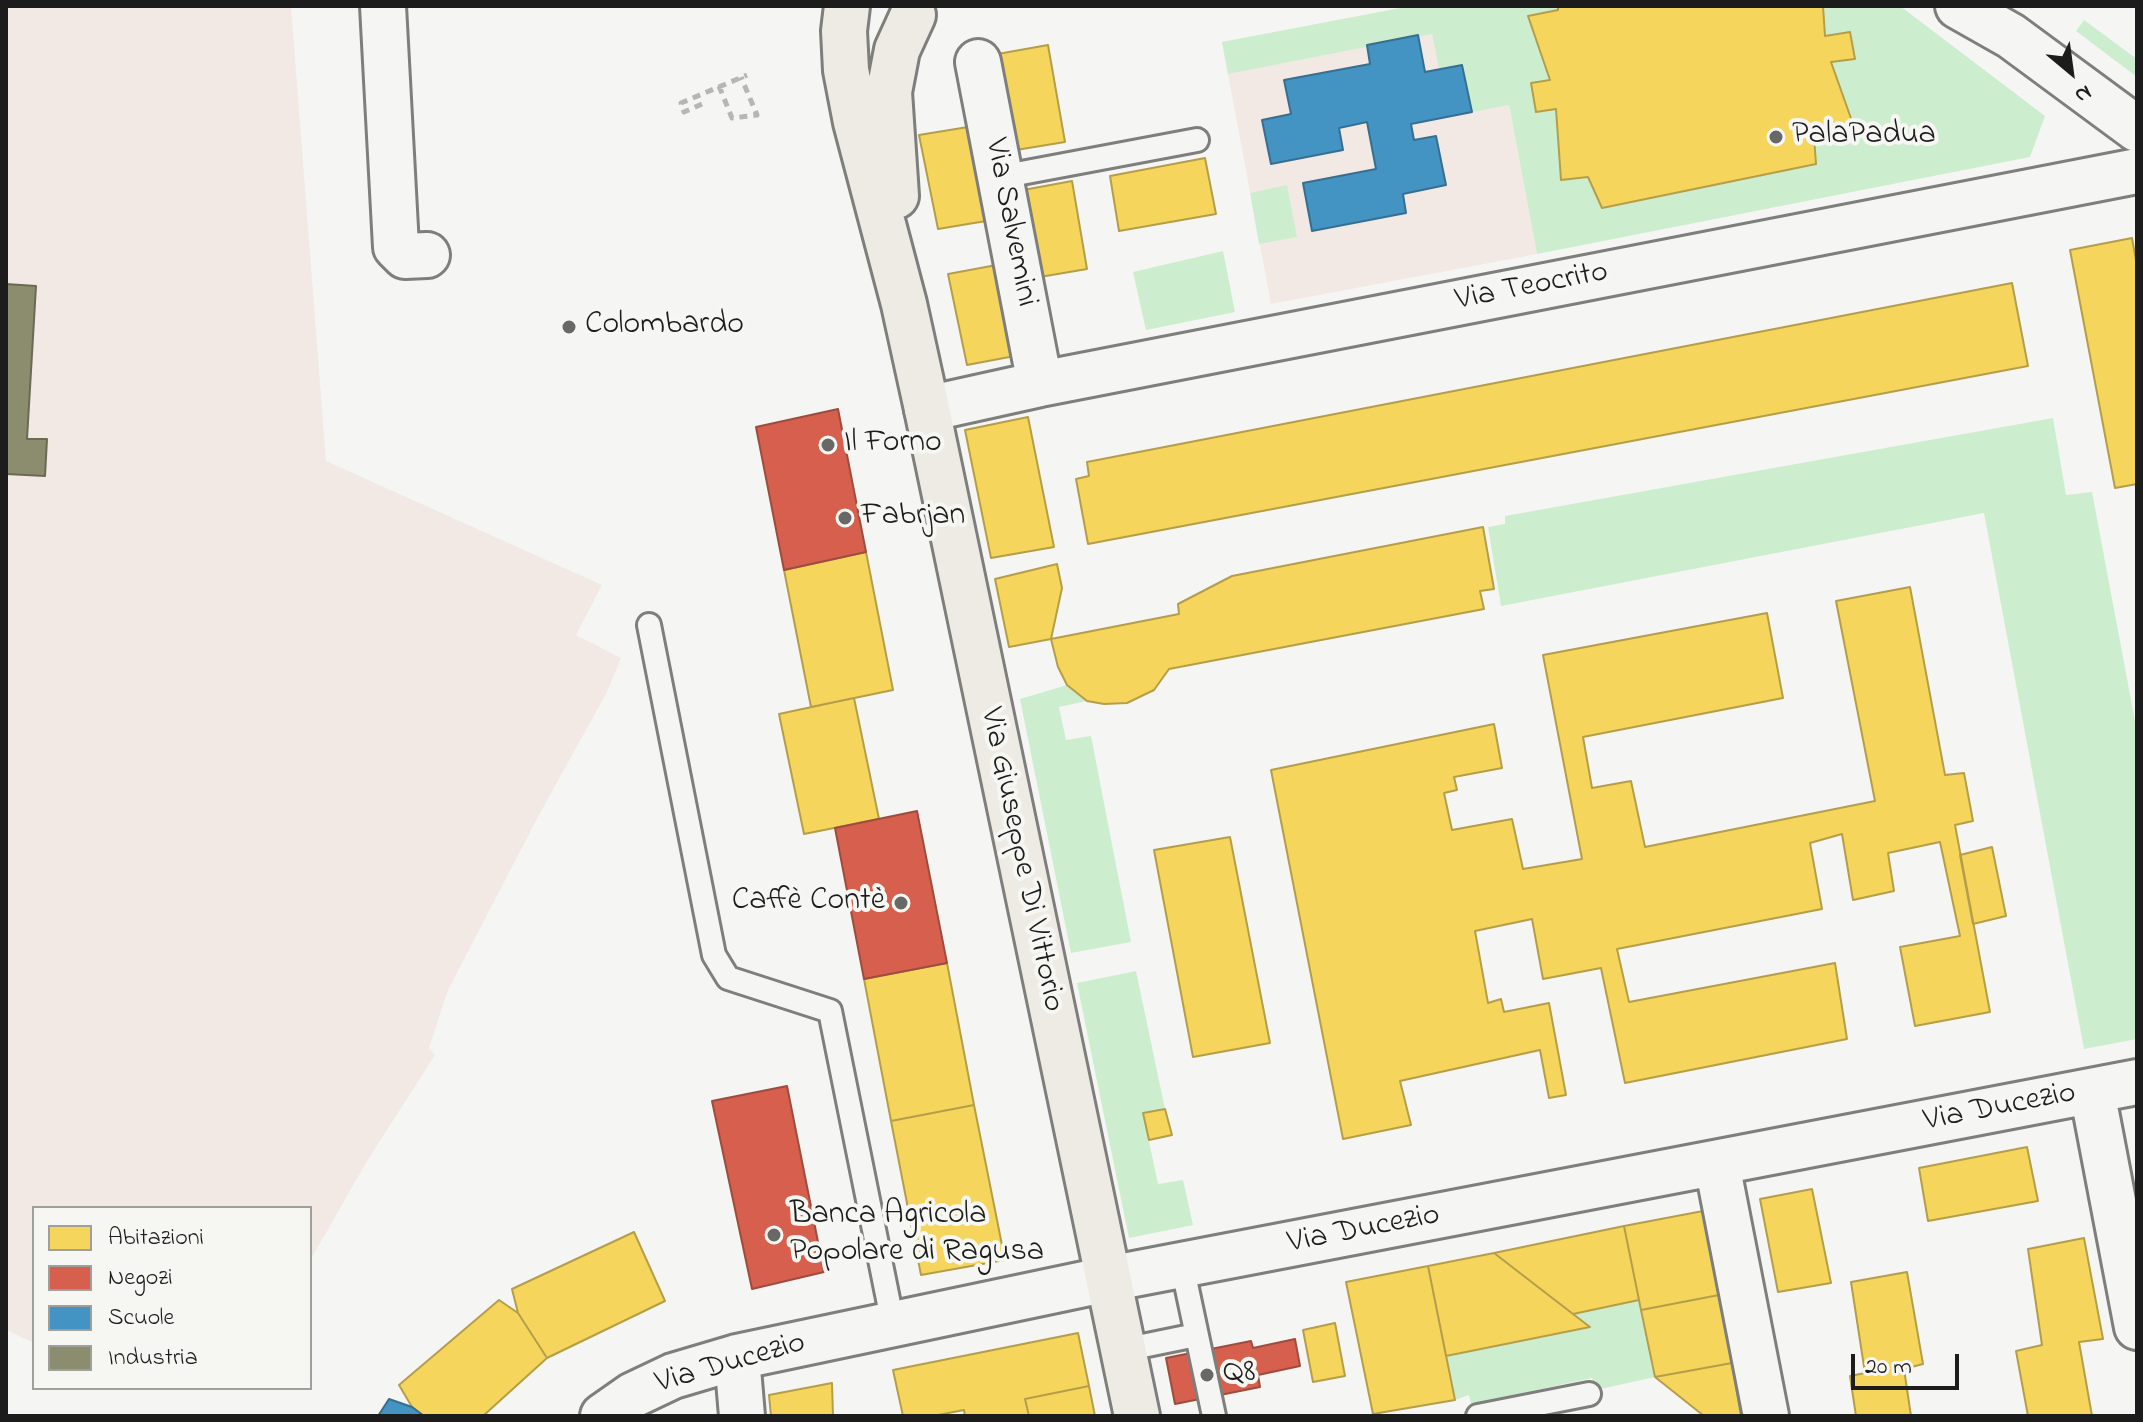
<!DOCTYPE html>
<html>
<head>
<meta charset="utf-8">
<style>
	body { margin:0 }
	#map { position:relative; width:2143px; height:1422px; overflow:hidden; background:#f5f5f3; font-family:"Indie Flower",sans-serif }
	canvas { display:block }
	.frame { position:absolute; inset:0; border:8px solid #1c1c1c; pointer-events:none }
	.legend { position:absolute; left:32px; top:1206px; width:280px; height:184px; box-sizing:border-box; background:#f6f6f2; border:2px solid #9f9f9c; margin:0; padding:10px 14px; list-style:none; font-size:24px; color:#1c1c1c }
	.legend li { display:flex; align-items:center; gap:16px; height:40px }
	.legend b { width:40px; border:2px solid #9f9f9c }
	.north { position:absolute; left:2031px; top:32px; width:80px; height:80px; -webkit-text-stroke:6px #f6f6f2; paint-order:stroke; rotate:151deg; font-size:22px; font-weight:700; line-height:32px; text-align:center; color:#1c1c1c }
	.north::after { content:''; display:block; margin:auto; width:28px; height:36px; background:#1c1c1c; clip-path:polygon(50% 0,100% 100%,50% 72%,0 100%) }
	.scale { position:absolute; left:1851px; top:1354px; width:108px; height:36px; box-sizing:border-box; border:4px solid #1c1c1c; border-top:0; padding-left:10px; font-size:24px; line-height:28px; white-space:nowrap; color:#1c1c1c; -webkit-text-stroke:6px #f6f6f2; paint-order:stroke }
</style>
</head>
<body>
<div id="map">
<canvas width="2143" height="1422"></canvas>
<div class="frame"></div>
<ul class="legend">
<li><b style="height:22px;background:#f6d55c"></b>Abitazioni</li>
<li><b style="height:22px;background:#d6604d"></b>Negozi</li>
<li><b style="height:22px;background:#4393c3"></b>Scuole</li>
<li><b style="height:22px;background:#8c8c6e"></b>Industria</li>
</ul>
<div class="north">N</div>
<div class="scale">20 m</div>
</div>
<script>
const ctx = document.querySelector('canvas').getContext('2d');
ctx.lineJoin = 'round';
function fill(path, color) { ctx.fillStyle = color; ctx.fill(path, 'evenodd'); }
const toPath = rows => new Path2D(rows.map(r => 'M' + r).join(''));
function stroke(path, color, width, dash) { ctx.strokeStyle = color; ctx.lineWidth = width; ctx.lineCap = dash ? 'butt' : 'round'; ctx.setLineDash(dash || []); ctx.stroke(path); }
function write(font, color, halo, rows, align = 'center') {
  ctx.font = font + ' "Indie Flower",sans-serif'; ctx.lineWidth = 8; ctx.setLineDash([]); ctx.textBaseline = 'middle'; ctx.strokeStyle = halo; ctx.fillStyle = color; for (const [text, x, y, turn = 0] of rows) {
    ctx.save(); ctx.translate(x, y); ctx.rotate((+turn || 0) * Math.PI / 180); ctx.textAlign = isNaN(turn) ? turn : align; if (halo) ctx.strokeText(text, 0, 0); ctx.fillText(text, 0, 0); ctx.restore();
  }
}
const built = toPath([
	[6,6,291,6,326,461,602,585,576,635,621,658,607,692,539,815,448,990,429,1048,435,1055,367,1161,310,1261,310,1208,34,1208,34,1343,6,1330],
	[1411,6,1490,6,1537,254,1271,304,1222,42]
]);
const green = toPath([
	[1411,6,1900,6,2045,116,2030,157,1537,254,1509,105,1472,112,1463,65,1439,69,1432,34,1228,74,1222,42],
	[2084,20,2137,59,2137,77,2076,31],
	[1287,185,1297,237,1259,244,1250,193],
	[1223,251,1235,312,1146,330,1133,272],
	[2053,418,2066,495,2092,492,2137,732,2137,1039,2084,1049,1984,513,1501,606,1488,527,1505,524,1505,516],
	[1067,685,1087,701,1059,707,1066,740,1091,736,1131,942,1071,953,1020,699],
	[1136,971,1165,1109,1143,1113,1158,1184,1183,1180,1193,1225,1129,1238,1077,983],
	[1639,1300,1655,1377,1596,1390,1592,1378,1471,1404,1469,1395,1455,1400,1446,1356,1589,1328,1573,1314]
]);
const homes = toPath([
	[1558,6,1823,6,1825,36,1850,32,1855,59,1831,62,1853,124,1814,137,1816,164,1602,208,1588,177,1561,180,1556,109,1536,112,1531,83,1550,80,1528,16,1558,10,1558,6],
	[1048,45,1065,142,1010,151,992,55,1048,45],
	[974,126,992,220,938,229,919,135,974,126],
	[1205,158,1216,214,1119,231,1110,176,1205,158],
	[1072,181,1087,269,1034,278,1018,191,1072,181],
	[2132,238,2137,266,2137,484,2115,488,2070,250,2132,238],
	[1002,264,1020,355,967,365,948,274,1002,264],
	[2012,283,2028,366,1088,544,1076,479,1089,476,1087,462,2012,283],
	[1028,417,1054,547,991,558,965,430,1028,417],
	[1483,527,1494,589,1480,591,1484,609,1169,669,1154,690,1127,703,1104,704,1087,701,1067,685,1058,667,1051,639,1179,614,1178,604,1232,576,1483,527],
	[866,552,893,690,811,707,784,570,866,552],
	[1057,564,1062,588,1051,639,1009,647,995,579,1057,564],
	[1910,587,1945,775,1964,773,1973,821,1955,825,1990,1012,1915,1026,1900,947,1960,936,1940,842,1888,853,1894,891,1853,900,1842,834,1810,843,1822,909,1617,949,1629,1002,1835,963,1847,1039,1625,1083,1601,968,1543,979,1532,919,1475,931,1488,1003,1501,999,1504,1012,1549,1003,1566,1095,1549,1098,1540,1050,1400,1081,1411,1125,1343,1139,1271,770,1494,724,1502,768,1454,777,1457,790,1444,793,1452,830,1512,819,1523,869,1582,859,1543,655,1767,613,1783,698,1583,737,1592,788,1631,781,1645,847,1875,801,1836,601,1910,587],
	[854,698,879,819,804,834,779,714,854,698],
	[1230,837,1270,1043,1193,1057,1154,850,1230,837],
	[1992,847,2006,916,1973,924,1960,855,1992,847],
	[947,963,974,1105,891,1121,864,979,947,963],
	[974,1105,1005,1260,921,1275,891,1121,974,1105],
	[1165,1109,1172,1135,1149,1140,1143,1113,1165,1109],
	[2027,1147,2038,1201,1928,1221,1919,1168,2027,1147],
	[1812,1189,1831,1283,1778,1292,1760,1199,1812,1189],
	[1703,1211,1719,1295,1641,1310,1624,1226,1703,1211],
	[1624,1226,1639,1300,1573,1314,1494,1253,1624,1226],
	[634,1232,665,1301,547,1358,518,1313,512,1289,634,1232],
	[2084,1238,2103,1339,2079,1342,2092,1416,2028,1416,2016,1351,2042,1345,2028,1249,2084,1238],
	[1494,1253,1573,1314,1590,1327,1446,1356,1428,1266,1494,1253],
	[1428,1266,1455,1400,1373,1414,1346,1282,1428,1266],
	[1907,1272,1923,1364,1904,1369,1911,1416,1856,1416,1850,1376,1865,1373,1851,1282,1907,1272],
	[1719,1295,1732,1363,1655,1377,1641,1310,1719,1295],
	[499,1300,518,1313,547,1358,483,1416,424,1416,412,1407,399,1385,499,1300],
	[1335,1323,1345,1376,1313,1382,1303,1330,1335,1323],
	[1078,1333,1089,1386,1025,1399,1029,1416,965,1416,964,1410,933,1416,903,1416,893,1370,1078,1333],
	[1732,1363,1741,1416,1704,1416,1655,1377,1732,1363],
	[832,1383,833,1416,771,1416,769,1395,832,1383],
	[1089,1386,1095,1416,1029,1416,1025,1399,1089,1386]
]);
const shops = toPath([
	[838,409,866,552,784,570,756,427,838,409],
	[917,811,947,963,864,979,835,828,917,811],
	[787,1086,824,1272,752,1289,712,1101,787,1086],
	[1295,1339,1300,1366,1258,1375,1260,1387,1175,1404,1166,1358,1251,1341,1253,1348,1295,1339]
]);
const schools = toPath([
	[1418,35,1425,72,1462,65,1472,112,1411,124,1414,140,1436,136,1446,185,1403,194,1406,213,1312,231,1303,183,1376,169,1367,122,1339,128,1343,150,1271,164,1262,120,1291,114,1284,80,1370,64,1367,45,1418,35],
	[389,1399,412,1407,424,1416,378,1416,389,1399]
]);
const industry = toPath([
	[6,284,36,286,27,439,47,439,45,476,6,474,6,284]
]);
const path = toPath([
	[719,86,732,118,757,115,741,77],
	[702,104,684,112,681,103,747,75]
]);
const lane = toPath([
	[1000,177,1197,140],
	[649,625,714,955,728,978,830,1011,893,1324],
	[1182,1265,1214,1416],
	[1123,1350,1196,1335],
	[1478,1416,1589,1394]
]);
const street = toPath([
	[383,6,396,247,405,256,427,255],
	[1958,6,2011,36,2137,129],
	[978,62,1040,384],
	[927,409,1040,384,2137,171],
	[2092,1091,2137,1327],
	[1717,1164,1766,1416],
	[737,1357,742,1416],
	[603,1416,633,1395,673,1376,737,1357,1108,1279,2137,1082]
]);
const primary = toPath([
	[847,6,844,31,846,70,856,122,904,304,927,409,1137,1416],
	[896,196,889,92,897,50,913,15]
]);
const markers = [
	[1776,137,8,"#686867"],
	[569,327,8,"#686867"],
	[828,445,8,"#686867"],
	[845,518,8,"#686867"],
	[901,903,8,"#686867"],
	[774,1235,8,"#686867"],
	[1207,1375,8,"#686867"]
];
const poiNames = [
	["PalaPadua",1792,137],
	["Colombardo",585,327],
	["Il Forno",844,445],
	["Fabrjan",861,518],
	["Caffè Contè",885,903,"right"],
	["Banca Agricola",790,1217],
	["Popolare di Ragusa",790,1254],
	["Q8",1223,1375]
];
const streetNames = [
	["Via Salvemini",1009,223,79],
	["Via Teocrito",1532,288,-11],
	["Via Giuseppe Di Vittorio",1020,860,78],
	["Via Ducezio",2000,1109,-11],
	["Via Ducezio",1364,1231,-11],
	["Via Ducezio",731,1365,-16]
];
fill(built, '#f2e9e4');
fill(green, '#cdeece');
fill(homes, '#f6d55c');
stroke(homes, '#b59e49', 2);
fill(shops, '#d6604d');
stroke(shops, '#9e4c3e', 2);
fill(schools, '#4393c3');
stroke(schools, '#376f91', 2);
fill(industry, '#8c8c6e');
stroke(industry, '#6a6a55', 2);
stroke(lane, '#7e7e7d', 28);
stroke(street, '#7e7e7d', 50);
stroke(primary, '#7e7e7d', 50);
stroke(path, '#b6b6b5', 5, [8, 6]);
stroke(lane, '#f5f5f3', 22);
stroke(street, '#f5f5f3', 44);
stroke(primary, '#eeebe4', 44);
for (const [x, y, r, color] of markers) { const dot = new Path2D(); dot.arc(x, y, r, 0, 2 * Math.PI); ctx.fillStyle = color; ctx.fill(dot); stroke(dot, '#f6f6f2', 3); }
write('32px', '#1c1c1c', '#f6f6f2', poiNames, 'left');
write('32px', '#1c1c1c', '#f6f6f2', streetNames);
</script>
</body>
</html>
